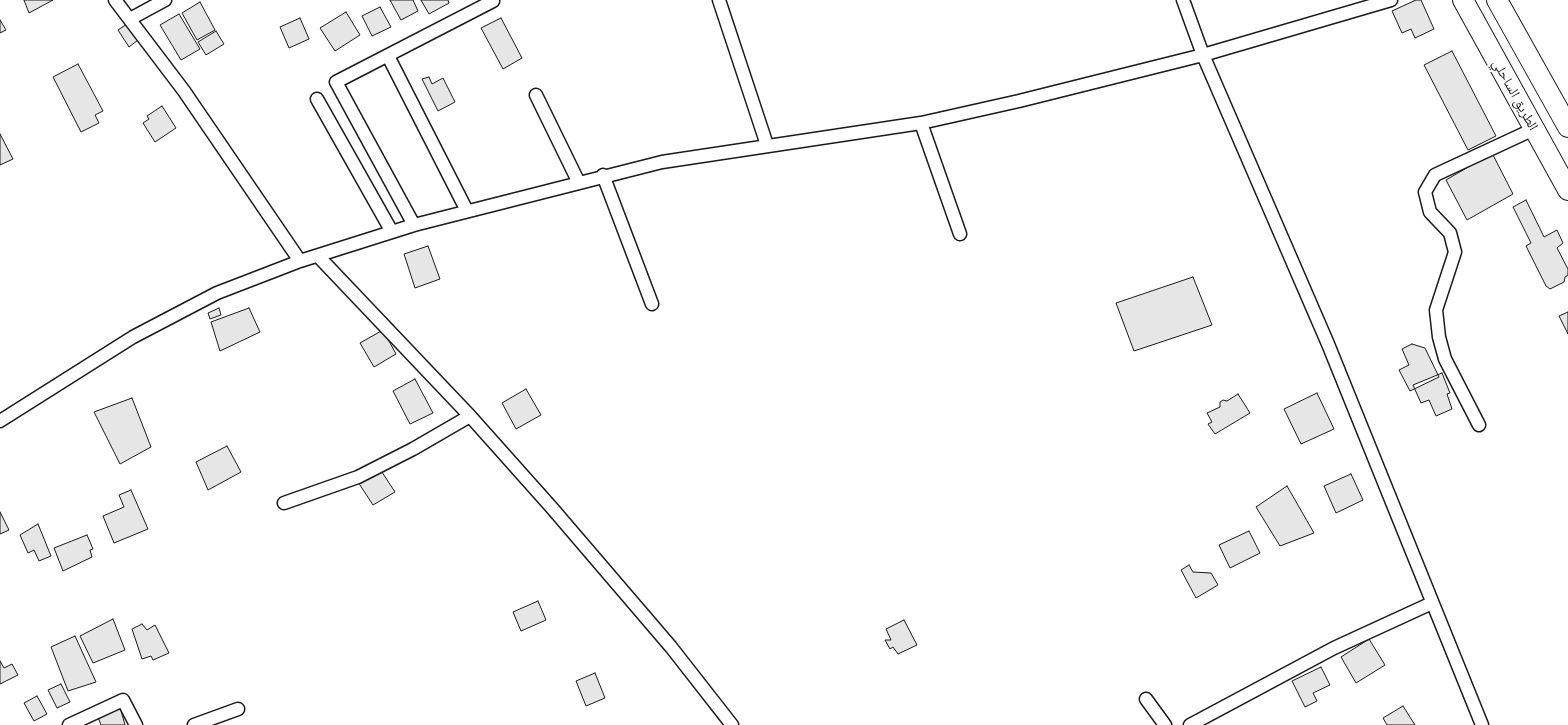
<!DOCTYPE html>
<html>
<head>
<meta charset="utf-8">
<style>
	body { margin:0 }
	canvas { display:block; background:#fff }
</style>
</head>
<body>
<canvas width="1568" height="725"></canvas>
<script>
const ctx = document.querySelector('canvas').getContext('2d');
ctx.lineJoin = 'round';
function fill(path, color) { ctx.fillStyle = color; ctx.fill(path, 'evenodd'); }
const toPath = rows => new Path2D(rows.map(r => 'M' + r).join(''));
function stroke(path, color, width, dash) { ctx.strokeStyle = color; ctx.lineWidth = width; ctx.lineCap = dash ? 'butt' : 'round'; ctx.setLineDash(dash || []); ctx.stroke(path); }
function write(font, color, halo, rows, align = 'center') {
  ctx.font = font + ' "IBM Plex Sans","Noto Naskh Arabic",sans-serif'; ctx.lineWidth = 4; ctx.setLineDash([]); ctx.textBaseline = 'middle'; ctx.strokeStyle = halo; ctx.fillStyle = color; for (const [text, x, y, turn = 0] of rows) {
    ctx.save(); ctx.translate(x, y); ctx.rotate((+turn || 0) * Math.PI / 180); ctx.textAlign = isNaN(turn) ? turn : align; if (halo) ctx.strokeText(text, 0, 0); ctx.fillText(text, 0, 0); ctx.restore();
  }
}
const building = toPath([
	[24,0,53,0,29,13,24,0],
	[390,0,413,0,418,11,401,20,390,0],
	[421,0,448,0,449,3,429,14,421,0],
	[1416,0,1421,0,1434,29,1415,38,1411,29,1402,33,1392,11,1416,0],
	[200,2,215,30,197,40,182,13,200,2],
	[380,7,391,27,372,36,362,16,380,7],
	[346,12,360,35,335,51,320,28,346,12],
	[179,14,200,49,181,60,160,25,179,14],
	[300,18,309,39,289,48,280,27,300,18],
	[501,18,522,58,503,69,481,28,501,18],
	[0,20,6,30,0,33,0,20],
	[127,24,138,40,129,47,118,30,127,24],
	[216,31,224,44,206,55,198,42,216,31],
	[1452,51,1496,136,1468,150,1424,65,1452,51],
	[78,64,103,111,95,115,99,123,81,132,53,77,78,64],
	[429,77,432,84,443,78,455,102,438,111,422,79,429,77],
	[162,106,176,128,155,142,143,123,149,119,147,116,162,106],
	[0,134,13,159,0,165,0,134],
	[1492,153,1513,194,1467,220,1446,180,1492,153],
	[1526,200,1544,237,1557,230,1563,243,1557,248,1568,269,1568,275,1565,277,1564,282,1550,289,1546,286,1526,246,1531,243,1513,207,1526,200],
	[428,246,440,279,415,288,404,254,428,246],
	[1193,277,1212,325,1134,351,1116,303,1193,277],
	[219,308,221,315,210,319,208,313,219,308],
	[249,308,260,332,220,351,211,322,249,308],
	[1568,312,1568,334,1559,316,1568,312],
	[383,330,396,354,374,367,360,343,383,330],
	[1412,344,1425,348,1439,377,1410,391,1399,370,1409,365,1402,349,1412,344],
	[1442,373,1450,393,1447,394,1452,409,1436,416,1429,400,1421,403,1413,385,1442,373],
	[415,379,433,413,410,424,393,391,415,379],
	[526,389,541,415,516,429,502,403,526,389],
	[1317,393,1334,429,1301,444,1284,409,1317,393],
	[1238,394,1250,413,1215,434,1208,424,1212,422,1207,413,1220,407,1220,402,1223,400,1227,401,1238,394],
	[132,398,151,447,120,464,94,412,132,398],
	[227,446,241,472,208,490,196,462,227,446],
	[380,469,395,492,373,505,358,482,380,469],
	[1351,474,1363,500,1336,513,1324,486,1351,474],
	[1287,486,1314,533,1280,546,1256,507,1287,486],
	[131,490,148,529,114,543,103,516,124,507,119,495,131,490],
	[0,512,9,530,0,534,0,512],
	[38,524,51,556,39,561,34,550,28,553,20,535,38,524],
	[1249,531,1260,553,1230,568,1219,545,1249,531],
	[87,535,93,549,90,550,92,557,63,571,54,548,87,535],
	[1189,565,1193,572,1211,573,1218,585,1196,598,1181,570,1189,565],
	[538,601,546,620,521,631,513,612,538,601],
	[113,619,125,650,93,663,80,636,113,619],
	[904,620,917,645,898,654,893,647,890,649,885,640,891,640,886,629,904,620],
	[142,624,147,630,155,625,169,653,153,660,151,656,142,659,132,629,142,624],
	[75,636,96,682,68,691,51,647,75,636],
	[1369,639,1385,665,1356,683,1341,657,1369,639],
	[0,661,4,668,12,664,18,675,0,684,0,661],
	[1321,667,1330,685,1313,693,1317,701,1305,707,1292,681,1321,667],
	[595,673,605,698,586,706,576,681,595,673],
	[61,684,70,702,57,708,48,690,61,684],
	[37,696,47,714,34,721,24,703,37,696],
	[1403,706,1415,725,1387,725,1383,718,1403,706],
	[120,707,125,725,101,725,98,717,120,707]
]);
const minor = toPath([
	[115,0,184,91,300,261],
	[719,0,767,145],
	[1183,0,1203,55,1328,344,1482,725],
	[130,19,165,0],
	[388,56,467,211],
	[536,95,578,181],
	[317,99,392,232],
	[921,123,960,234],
	[603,175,652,304],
	[414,225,336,82,493,1],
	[318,256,470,416,552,508,671,647,732,725],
	[0,421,133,337,217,293,300,261,414,225,662,162,921,123,1019,101,1203,55,1391,0],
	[1479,425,1445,359,1439,337,1436,310,1455,252,1450,233,1430,212,1425,192,1435,175,1534,129],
	[284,503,358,477,413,449,470,416],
	[1146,699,1165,725],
	[69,725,123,700,136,725],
	[194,725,238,709],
	[1190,725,1334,648,1432,603]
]);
const trunk = toPath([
	[1463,0,1568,190],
	[1497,0,1568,127]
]);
const streetNames = [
	["الطريق الساحلي",1515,95,61]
];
fill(building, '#e6e6e6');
stroke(building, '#1a1a1a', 1);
stroke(minor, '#1a1a1a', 15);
stroke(trunk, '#1a1a1a', 22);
stroke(minor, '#fff', 12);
stroke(trunk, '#fff', 20);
write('14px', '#1a1a1a', '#fff', streetNames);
</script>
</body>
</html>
